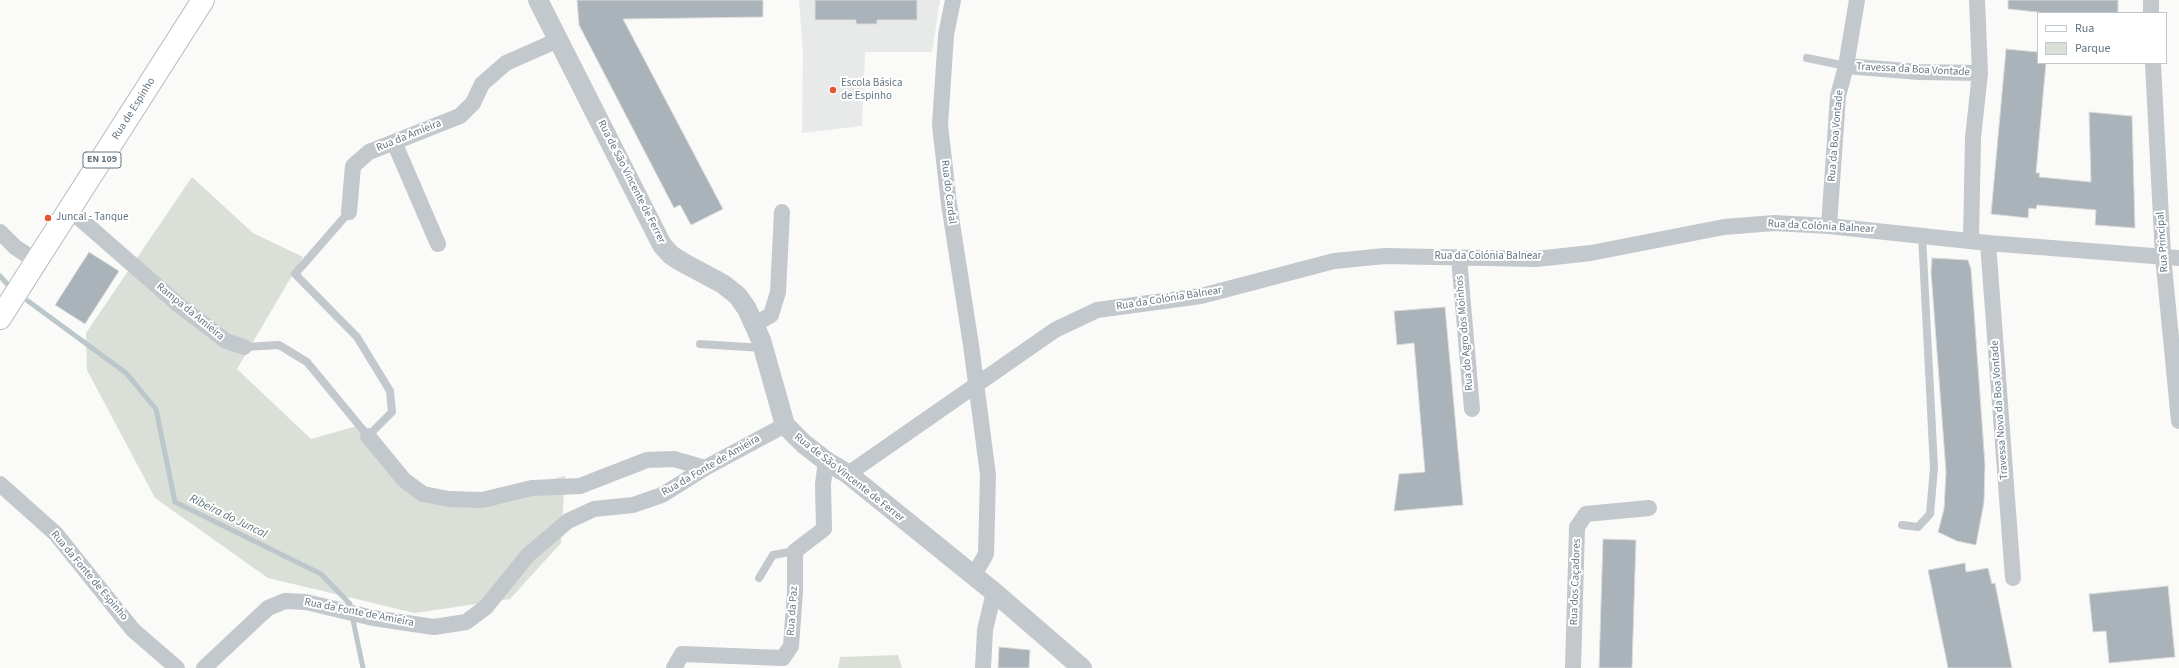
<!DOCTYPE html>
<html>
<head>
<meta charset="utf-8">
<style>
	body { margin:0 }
	#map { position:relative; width:2179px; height:668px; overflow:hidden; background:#fafaf8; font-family:"Source Sans 3",sans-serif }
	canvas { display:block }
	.legend { position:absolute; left:2037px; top:12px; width:130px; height:52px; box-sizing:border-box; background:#fff; border:1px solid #c1c8cd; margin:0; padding:5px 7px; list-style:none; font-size:12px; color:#657683 }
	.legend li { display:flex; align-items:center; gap:8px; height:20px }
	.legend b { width:20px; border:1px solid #c1c8cd }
</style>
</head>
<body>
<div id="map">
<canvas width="2179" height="668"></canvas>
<ul class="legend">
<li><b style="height:5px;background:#fff"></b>Rua</li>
<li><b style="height:11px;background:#dadfd7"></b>Parque</li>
</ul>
</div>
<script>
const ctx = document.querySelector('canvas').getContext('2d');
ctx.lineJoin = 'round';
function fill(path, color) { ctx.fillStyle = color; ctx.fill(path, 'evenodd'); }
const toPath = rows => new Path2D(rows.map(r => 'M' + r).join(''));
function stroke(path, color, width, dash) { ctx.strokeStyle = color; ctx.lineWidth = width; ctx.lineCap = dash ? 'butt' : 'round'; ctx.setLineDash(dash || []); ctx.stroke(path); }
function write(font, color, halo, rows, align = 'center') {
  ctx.font = font + ' "Source Sans 3",sans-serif'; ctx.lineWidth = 4; ctx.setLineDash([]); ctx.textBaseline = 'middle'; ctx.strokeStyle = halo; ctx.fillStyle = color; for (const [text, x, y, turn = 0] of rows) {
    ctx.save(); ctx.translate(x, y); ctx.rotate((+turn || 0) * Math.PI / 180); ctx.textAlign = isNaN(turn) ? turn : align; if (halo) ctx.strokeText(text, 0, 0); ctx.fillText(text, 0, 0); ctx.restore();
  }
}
const built = toPath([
	[799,0,940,0,932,52,865,52,862,126,802,133,803,53]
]);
const green = toPath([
	[192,177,253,233,303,257,237,369,311,439,357,426,431,497,495,493,565,476,561,543,510,599,415,613,268,578,155,498,87,370,86,333],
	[898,655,902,668,838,668,840,657]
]);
const stream = toPath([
	[0,276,8,285],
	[28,301,126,373,156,409,175,502,321,574,350,604],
	[353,620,363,668]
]);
const building = toPath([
	[577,0,763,0,763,17,623,19,723,209,691,225,680,205,674,208,579,25,577,0],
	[815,0,917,0,917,20,877,20,877,24,856,24,856,20,815,20,815,0],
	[2008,0,2118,0,2118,13,2047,13,2008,9,2008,0],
	[2006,49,2038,52,2038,63,2046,63,2036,173,2040,173,2039,177,2091,182,2089,112,2132,116,2135,228,2095,225,2096,210,2037,205,2036,209,2029,208,2028,218,1991,214,2006,49],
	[89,252,119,271,85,324,55,305,89,252],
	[1932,258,1968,260,1971,269,1985,465,1984,502,1976,545,1957,541,1938,532,1944,509,1946,472,1931,272,1932,258],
	[1445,307,1463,505,1394,511,1399,474,1425,472,1414,343,1397,345,1394,311,1445,307],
	[1603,539,1636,540,1632,668,1599,668,1603,539],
	[1965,563,1966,572,1988,568,1992,584,1995,583,2012,668,1948,668,1928,570,1965,563],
	[2168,586,2175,657,2109,663,2106,631,2093,632,2089,594,2168,586],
	[999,647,1030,650,1029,668,998,668,999,647]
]);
const service = toPath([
	[1807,58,1846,66],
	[700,344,762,348],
	[244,347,279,345,307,362,368,436,392,412,390,391,357,337,295,274,349,212],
	[1902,525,1918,527,1930,514,1934,468,1922,235],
	[759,578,773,555,795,551]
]);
const minor = toPath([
	[953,0,946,35,940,125,949,204,971,345,988,475,986,554,973,577],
	[2151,0,2151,13],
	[2153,63,2163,256,2179,421],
	[1846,66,1919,72,1980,73],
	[394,142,438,244],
	[70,210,180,306,226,341,244,347],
	[349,212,353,166,369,152,460,116,473,103,482,84,506,63,558,40],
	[1829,226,1838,96,1846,66,1857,0],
	[0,232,15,247,36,261],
	[1971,240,1973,138,1980,73,1977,0],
	[1988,243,2013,578],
	[1459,258,1472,409],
	[755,324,771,315,778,292,782,212],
	[368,436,404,480,423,494,449,499,482,500,532,488,580,486,647,460,674,459,705,468],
	[848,474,1055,330,1097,310,1201,296,1334,261,1385,256,1536,259,1591,253,1724,227,1774,223,1829,226,1988,243,2179,258],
	[0,484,56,534,133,630,177,668],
	[204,668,268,608,285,601,306,602,373,618,434,627,466,622,486,607,528,555,568,521,594,509,633,505,662,495,705,468,785,425],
	[674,668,682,654,783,658,791,646,795,592,795,551,824,529,823,484,826,461],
	[983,668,985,630,994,592],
	[1573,668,1577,527,1586,514,1649,508]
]);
const tertiary = toPath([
	[538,0,662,245,671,255,682,262,723,284,738,296,747,309,761,340,785,425,804,444,826,461,848,474,994,592,1082,668]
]);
const primary = toPath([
	[0,318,203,0]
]);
const markers = [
	[833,90,4,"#e4572e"],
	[48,218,4,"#e4572e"]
];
const shields = [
	[102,160,38]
];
const shieldNames = [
	["EN 109",102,160]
];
const streetNames = [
	["Travessa da Boa Vontade",1913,70,3],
	["Rua de Espinho",134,109,-58],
	["Rua da Amieira",409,136,-22],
	["Rua da Boa Vontade",1836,136,-85],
	["Rua de São Vincente de Ferrer",631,182,63],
	["Rua do Cardal",948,192,83],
	["Rua da Colónia Balnear",1821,227,3],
	["Rua Principal",2163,242,-94],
	["Rua da Colónia Balnear",1488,257],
	["Rua da Colónia Balnear",1169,299,-9],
	["Rampa da Amieira",190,312,39],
	["Rua do Agro dos Moinhos",1465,333,-95],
	["Travessa Nova da Boa Vontade",2000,410,-94],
	["Rua da Fonte de Amieira",711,466,-30],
	["Rua de São Vincente de Ferrer",849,478,38],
	["Rua da Fonte de Espinho",89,576,50],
	["Rua dos Caçadores",1576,582,-88],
	["Rua da Paz",793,611,-86],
	["Rua da Fonte de Amieira",359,613,11]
];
const poiNames = [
	["Escola Básica",841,84],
	["de Espinho",841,97],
	["Juncal - Tanque",56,218]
];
const waterNames = [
	["Ribeira do Juncal",228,517,26]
];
fill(built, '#e8e9e9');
fill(green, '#dadfd7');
stroke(stream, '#bbc7cb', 5);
fill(building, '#aab3b9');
stroke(building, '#dcdcda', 1);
stroke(primary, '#b5babe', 24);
stroke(service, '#c3c8cc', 8);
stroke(minor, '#c3c8cc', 16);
stroke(tertiary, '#c3c8cc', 20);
stroke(primary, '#fff', 22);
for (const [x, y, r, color] of markers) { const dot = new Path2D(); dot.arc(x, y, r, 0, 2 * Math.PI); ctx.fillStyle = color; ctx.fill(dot); stroke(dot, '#fff', 1.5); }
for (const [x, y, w] of shields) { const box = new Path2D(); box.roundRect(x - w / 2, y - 8, w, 16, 3); ctx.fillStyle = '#fff'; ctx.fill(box); stroke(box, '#657683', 1); }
write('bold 10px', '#657683', null, shieldNames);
write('11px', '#657683', '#fff', streetNames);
write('11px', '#657683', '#fff', poiNames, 'left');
write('italic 12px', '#60757c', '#fff', waterNames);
</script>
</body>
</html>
